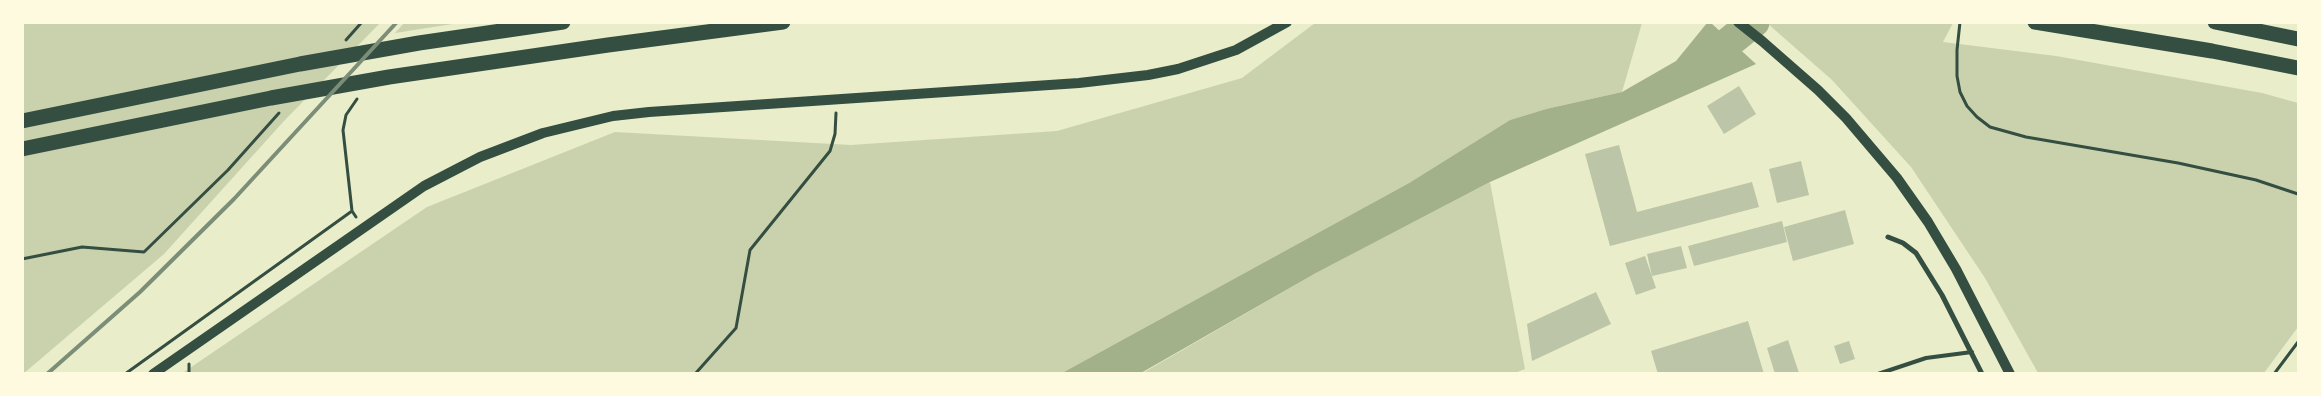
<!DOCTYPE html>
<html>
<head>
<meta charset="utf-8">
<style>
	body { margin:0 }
	#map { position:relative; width:2321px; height:396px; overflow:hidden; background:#e9edc9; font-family:"IBM Plex Sans",sans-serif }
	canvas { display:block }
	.frame { position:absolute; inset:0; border:24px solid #fefae0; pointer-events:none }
</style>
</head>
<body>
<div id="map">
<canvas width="2321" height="396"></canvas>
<div class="frame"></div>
</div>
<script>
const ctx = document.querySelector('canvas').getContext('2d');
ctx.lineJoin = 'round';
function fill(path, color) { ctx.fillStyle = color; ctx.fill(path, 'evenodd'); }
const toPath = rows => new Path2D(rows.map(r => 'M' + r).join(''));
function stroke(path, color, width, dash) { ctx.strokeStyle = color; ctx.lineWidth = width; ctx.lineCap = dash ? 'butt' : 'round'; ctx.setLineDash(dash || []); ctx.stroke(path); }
const green = toPath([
	[405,22,459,22,459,23,395,33],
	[22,23,380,23,284,121,164,254,23,374],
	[1315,23,1642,23,1622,92,1546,109,1510,120,1409,183,1062,373,181,374,427,207,615,132,851,145,1057,131,1242,78],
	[1767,23,1953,23,1943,42,2056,56,2262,93,2298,103,2298,327,2264,373,2038,373,1985,278,1911,167,1832,80],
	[1490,182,1525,369,1512,374,1141,374,1316,273]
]);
const water = toPath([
	[1707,23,1711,23,1756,64,1490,182,1316,273,1141,373,1062,373,1409,183,1510,120,1546,109,1622,92,1676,61]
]);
const river = toPath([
	[1698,67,1754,22]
]);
const building = toPath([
	[1739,86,1756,114,1724,134,1707,106],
	[1619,145,1637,212,1752,182,1759,207,1610,246,1585,154],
	[1801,161,1809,195,1777,203,1769,169],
	[1845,210,1854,244,1793,261,1784,227],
	[1782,221,1787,242,1694,266,1688,246],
	[1681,246,1687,268,1652,276,1647,254],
	[1645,256,1656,288,1636,295,1625,263],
	[1596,292,1611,324,1532,361,1527,324],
	[1748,321,1764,374,1658,374,1651,351],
	[1788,340,1799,373,1775,374,1767,348],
	[1849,341,1855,359,1840,364,1834,346]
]);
const path = toPath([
	[1960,22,1957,50,1957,76,1960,92,1967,106,1977,117,1990,127,2026,137,2178,163,2256,180,2298,194],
	[346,40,362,22],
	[356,217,352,211,343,130,346,115,357,99],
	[22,259,82,247,144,252,228,170,279,113],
	[125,374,352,211],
	[189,374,189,364],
	[695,374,736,328,750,250,830,151,835,134,836,113],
	[2274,374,2298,342]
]);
const service = toPath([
	[1878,374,1926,358,1972,352]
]);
const minor = toPath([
	[1888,237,1903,243,1916,253,1942,295,1982,374]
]);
const secondary = toPath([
	[1738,22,1762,41,1818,90,1846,118,1897,178,1928,222,1956,269,2010,374],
	[153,374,424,186,480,157,543,133,613,116,649,112,1079,83,1148,75,1178,69,1236,50,1287,22]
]);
const motorway = toPath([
	[2035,22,2212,51,2298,68],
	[2215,22,2298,39],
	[22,121,300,64,419,43,563,22],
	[22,149,271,98,389,77,608,45,783,22]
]);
const rail = toPath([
	[47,374,140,292,234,199,397,22]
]);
fill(green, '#cad2ad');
fill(water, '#a3b18a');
stroke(river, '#a3b18a', 31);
fill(building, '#bcc5a7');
stroke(path, '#344e41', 3);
stroke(service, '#344e41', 4);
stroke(minor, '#344e41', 5);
stroke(secondary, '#344e41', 10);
stroke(motorway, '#344e41', 15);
stroke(rail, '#7c8e77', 4);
</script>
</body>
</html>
